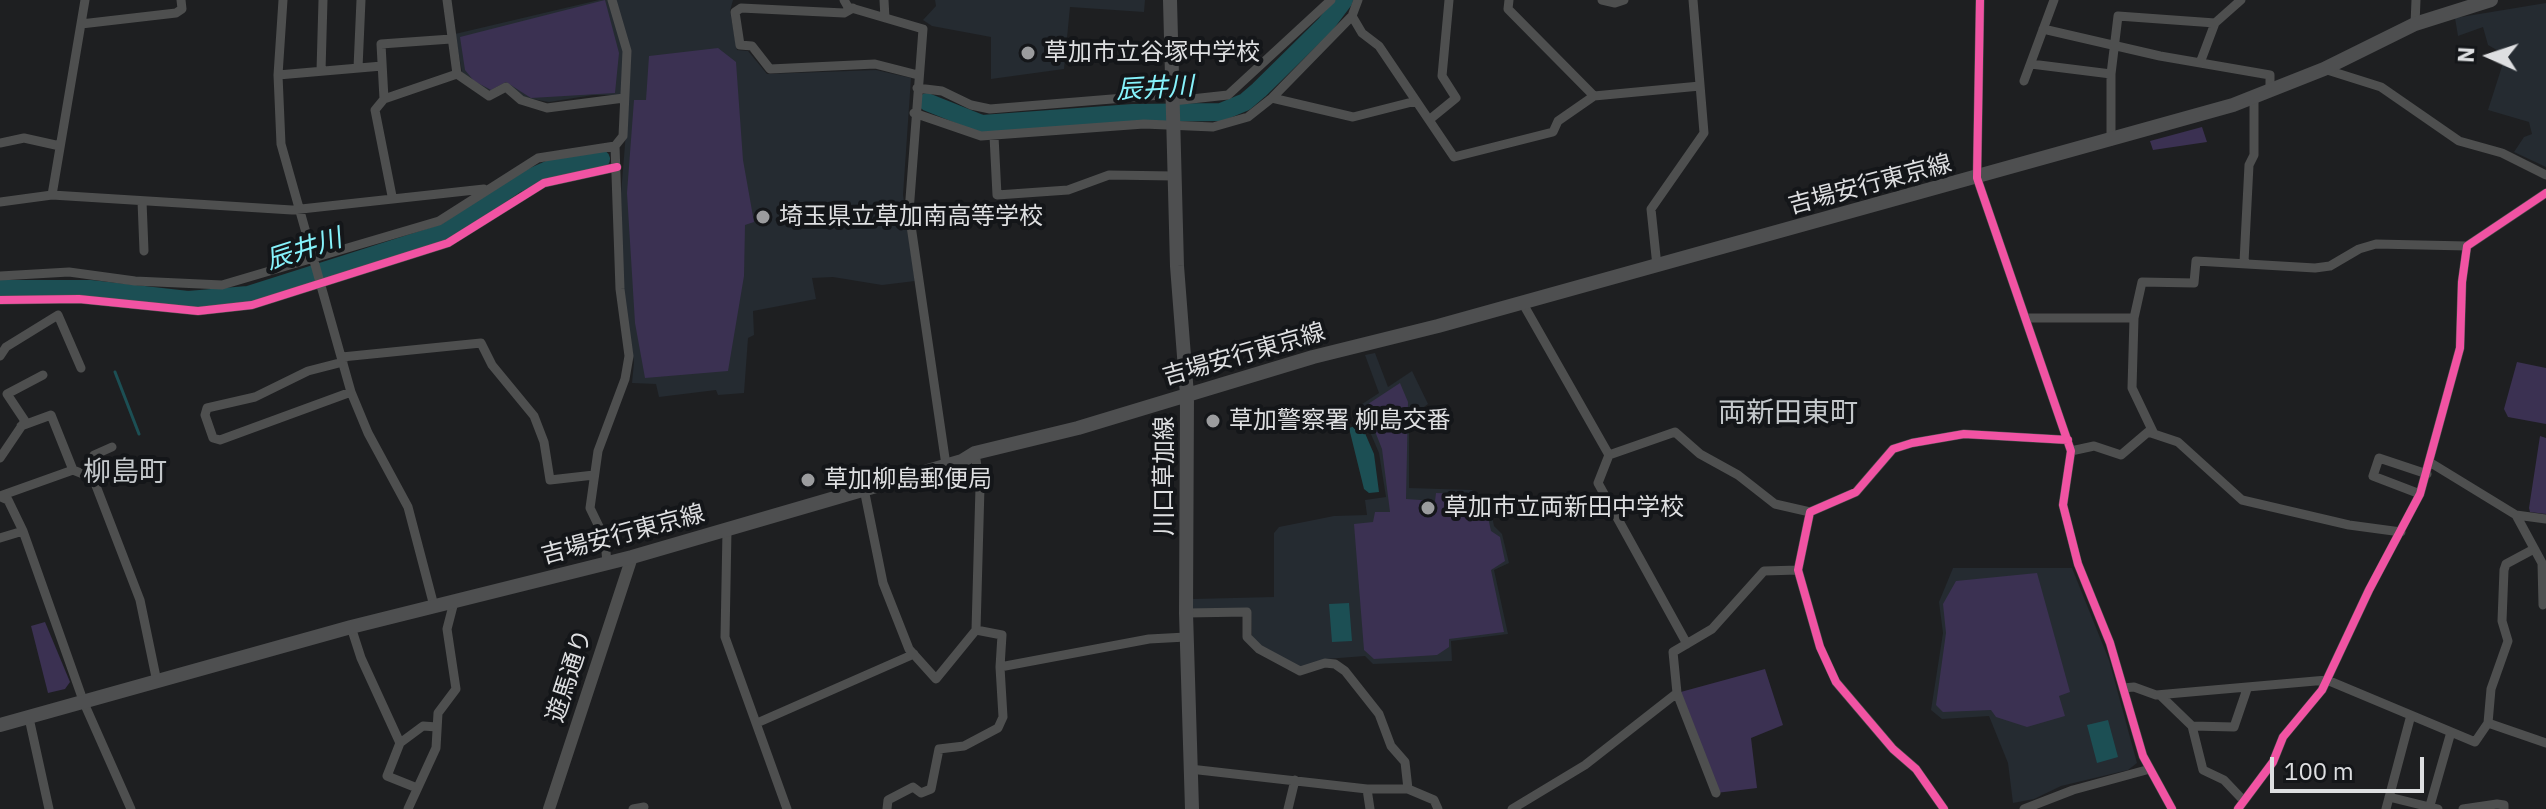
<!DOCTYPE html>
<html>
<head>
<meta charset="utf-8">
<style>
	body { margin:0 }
	#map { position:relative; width:2546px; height:809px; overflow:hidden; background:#1e1f21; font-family:"IBM Plex Sans",sans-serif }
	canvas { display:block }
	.north { position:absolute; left:2450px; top:16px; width:80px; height:80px; -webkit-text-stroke:6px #141619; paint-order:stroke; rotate:273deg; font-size:22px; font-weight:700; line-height:32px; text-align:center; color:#dedfe1 }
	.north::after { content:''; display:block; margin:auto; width:28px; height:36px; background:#dedfe1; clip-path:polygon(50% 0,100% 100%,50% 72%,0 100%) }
	.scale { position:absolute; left:2270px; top:757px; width:154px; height:36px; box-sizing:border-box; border:4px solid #dedfe1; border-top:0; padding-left:10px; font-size:24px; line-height:28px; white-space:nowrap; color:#dedfe1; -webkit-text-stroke:6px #141619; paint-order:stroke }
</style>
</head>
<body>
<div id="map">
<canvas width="2546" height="809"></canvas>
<div class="north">N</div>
<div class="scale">100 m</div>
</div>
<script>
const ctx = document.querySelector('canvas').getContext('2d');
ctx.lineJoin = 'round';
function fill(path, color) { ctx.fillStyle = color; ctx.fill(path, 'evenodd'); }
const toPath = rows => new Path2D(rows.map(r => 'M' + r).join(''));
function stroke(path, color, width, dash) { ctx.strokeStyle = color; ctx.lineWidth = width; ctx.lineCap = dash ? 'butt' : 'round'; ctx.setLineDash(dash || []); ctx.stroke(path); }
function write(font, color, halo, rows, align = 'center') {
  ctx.font = font + ' "IBM Plex Sans","Noto Sans JP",sans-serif'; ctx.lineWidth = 8; ctx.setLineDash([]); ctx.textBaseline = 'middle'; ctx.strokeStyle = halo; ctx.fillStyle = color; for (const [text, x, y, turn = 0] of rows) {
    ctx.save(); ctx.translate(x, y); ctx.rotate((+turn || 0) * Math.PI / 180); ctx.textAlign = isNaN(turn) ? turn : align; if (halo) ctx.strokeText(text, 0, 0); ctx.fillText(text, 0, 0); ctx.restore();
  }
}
const built = toPath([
	[599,0,733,0,730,11,737,50,748,51,767,74,876,70,911,78,903,195,915,281,882,285,833,277,812,278,816,299,753,311,754,335,748,338,744,393,718,395,716,390,659,397,656,384,632,383,634,362,623,294,621,194,629,95,593,95,549,102,522,97,507,84,491,91,473,83,462,72,455,34],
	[935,0,1145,0,1144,12,1070,7,1064,69,991,79,991,37,932,26,923,20,936,6],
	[2546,3,2546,167,2514,152,2524,137,2532,134,2529,122,2488,110,2504,60,2502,53,2488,45,2483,27,2458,36,2455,18],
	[1375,353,1388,387,1412,371,1428,404,1409,418,1409,488,1472,490,1480,500,1489,501,1494,526,1502,534,1509,563,1494,570,1508,634,1451,641,1452,661,1373,664,1365,656,1326,659,1300,668,1252,641,1251,609,1193,609,1193,599,1274,597,1274,533,1279,527,1334,516,1367,515,1365,500,1386,497,1379,453,1359,406,1379,393,1365,355],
	[1953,568,2072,568,2109,660,2137,763,2128,770,2061,786,2034,799,2013,803,2008,763,1989,716,1942,719,1931,710,1943,633,1939,602]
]);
const green = toPath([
	[605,0,619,53,615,93,531,98,506,82,491,90,474,81,465,70,460,37],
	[718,48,736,62,743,160,754,222,745,225,744,276,728,371,645,378,635,323,627,193,634,100,646,100,649,56],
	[2202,127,2207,142,2153,150,2150,141],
	[2517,362,2546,368,2546,424,2508,417,2504,409],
	[1400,383,1408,402,1406,499,1435,501,1436,493,1470,494,1486,508,1491,531,1500,537,1505,561,1491,570,1504,632,1449,639,1449,647,1437,655,1374,659,1364,650,1354,524,1373,522,1375,512,1390,512,1382,449,1365,406],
	[2540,436,2546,438,2546,514,2530,512,2529,508],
	[2037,573,2070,692,2059,696,2065,716,2027,727,1996,717,1991,710,1943,712,1936,705,1946,633,1943,604,1956,581],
	[45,622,70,682,65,689,48,693,31,626],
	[1765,669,1783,725,1751,738,1757,788,1716,793,1677,693]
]);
const water = toPath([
	[1361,424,1374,454,1379,492,1369,493,1364,489,1349,428],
	[1349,603,1352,641,1332,642,1329,604],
	[2108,720,2118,757,2097,763,2087,725]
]);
const stream = toPath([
	[115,372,139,434]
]);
const river = toPath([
	[927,102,982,124,1133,113,1221,112,1245,102,1259,90,1326,24,1344,0],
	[0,289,90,289,188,300,248,295,446,232,516,184,550,169,601,159]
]);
const minor = toPath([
	[283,0,278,75,281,144,351,392,368,433,408,507,434,606],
	[447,0,457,74,489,96,506,87,521,100,547,108,624,98],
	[844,0,848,7,923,29,909,212,946,465],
	[884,0,885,18],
	[1509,0,1508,9,1594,96],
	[1602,0,1615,3,1624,0],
	[1980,0,1977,178,2071,451,2063,505,2078,564,2110,643,2143,756,2172,809],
	[853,8,844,13,741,8,735,12,740,45,752,46,770,69,875,64,918,75],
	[1352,16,1362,33,1379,46,1454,157,1553,132,1558,121,1594,96,1700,86],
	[81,24,176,13,182,9,181,0],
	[2415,24,2416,0],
	[2043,29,2160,56,2270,75,2270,92],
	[2200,63,2215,23],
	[2031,64,2111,74],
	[358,68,361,0],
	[2324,69,2381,87,2459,141,2502,153,2546,175],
	[321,71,323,0],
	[278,75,382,66],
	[2024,81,2054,0],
	[917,88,942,91,971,105,990,109,1173,94],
	[1272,98,1353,117,1416,101],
	[384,99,381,44,451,39],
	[1173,101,1228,95,1331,0],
	[914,113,981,136,1144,124,1213,127,1248,117,1272,98,1352,16,1358,0],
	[1429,120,1456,98,1442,76,1449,0],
	[994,136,997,195,1068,190,1109,175,1174,176],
	[2111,141,2111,74,2118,16,2215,23,2241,0],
	[0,143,24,138,60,146],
	[52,195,85,0],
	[392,196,375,110,384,99,457,74],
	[142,201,144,251],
	[0,202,52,195,292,210,484,189],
	[2244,262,2249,165,2254,155,2254,99],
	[1657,266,1651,209,1704,133,1693,0],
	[0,276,69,272,135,281,222,285,439,221,538,158,615,146],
	[0,300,79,299,198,311,252,305,448,243,544,183,617,167],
	[1522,302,1609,455],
	[2025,318,2134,318,2142,282,2194,283,2196,261,2315,268,2330,266,2359,249,2376,244,2467,246],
	[2134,318,2132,388,2154,434],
	[0,356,6,347,58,315,81,368],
	[342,357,481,343,492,365,534,416,544,442,550,480,594,475],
	[343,362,308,371,255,397,207,408,205,415,213,438,220,440,351,392],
	[21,426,51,415,73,470],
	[2071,451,2094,446,2121,455,2148,432,2178,442,2242,500,2349,525,2401,532],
	[0,458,25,421,7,394,43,375],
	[2431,463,2516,515,2546,519],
	[84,475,94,455,112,447],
	[864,489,883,583,909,649,936,679,976,630],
	[2420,494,2373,476,2379,458,2427,474],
	[0,496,73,470,93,478,140,600,157,682],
	[1,497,8,500,23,531],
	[2516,515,2542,563,2543,605],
	[727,530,725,637,787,809],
	[0,538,23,531,84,703,131,809],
	[607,564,605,539,590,508,598,451,625,379,629,356,620,289,615,146,623,136,627,51,612,0],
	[1186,613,1247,612,1247,637,1259,649,1300,671,1325,663,1335,664,1345,671,1379,714,1391,746,1405,762,1408,789],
	[351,627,361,658,400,743,423,726,437,727],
	[1687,644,1598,483,1609,455,1675,432,1700,454,1738,475,1775,504,1810,512],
	[1000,667,1149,639,1186,637],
	[2123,688,2134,687,2156,695,2327,680,2475,742,2488,723,2491,689,2508,641,2502,621,2504,570,2506,564,2534,549],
	[1677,693,1716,793],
	[2160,695,2192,726,2203,770,2224,780,2243,800],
	[29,718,49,809],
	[757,723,914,654],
	[2488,723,2546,743],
	[2192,726,2234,727,2247,689],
	[400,743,387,776,417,788],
	[1190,769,1367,789,1408,789,1434,800,1438,809],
	[1367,789,1370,809],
	[2389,797,2438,809],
	[408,809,436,748,438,713,456,689,447,629,454,602],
	[633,809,644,807],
	[887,809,888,800,913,787,921,793,931,789,939,749,964,746,998,728,1003,717,1000,667,1002,635,976,630,980,487,975,453],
	[1288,809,1295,780],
	[1512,809,1585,765,1677,693,1673,652,1712,629,1764,571,1798,570],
	[1944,809,1916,769,1893,749,1836,682,1820,647,1798,570,1810,512,1856,492,1893,449,1912,443,1964,434,2068,440],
	[2024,809,2073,790,2150,769],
	[2238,809,2273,762,2283,737,2322,690,2369,590,2420,494,2460,348,2462,282,2467,246,2546,193],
	[2386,809,2411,715],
	[2429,809,2451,732],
	[2463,809,2497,804,2504,805,2504,809]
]);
const tertiary = toPath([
	[549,809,632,557]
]);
const secondary = toPath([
	[1170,0,1177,266,1187,395,1186,613,1192,809],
	[0,725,351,627,632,557,962,461,975,453,1078,428,1313,357,1438,326,2233,105,2324,69,2415,24,2491,0]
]);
const cycleway = toPath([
	[1980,0,1977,178,2071,451,2063,505,2078,564,2110,643,2143,756,2172,809],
	[0,300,79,299,198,311,252,305,448,243,544,183,617,167],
	[1944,809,1916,769,1893,749,1836,682,1820,647,1798,570,1810,512,1856,492,1893,449,1912,443,1964,434,2068,440],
	[2238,809,2273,762,2283,737,2322,690,2369,590,2420,494,2460,348,2462,282,2467,246,2546,193]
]);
const markers = [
	[1028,53,8,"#9b9c9e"],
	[763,217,8,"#9b9c9e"],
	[1213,421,8,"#9b9c9e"],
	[808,480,8,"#9b9c9e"],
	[1428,508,8,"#9b9c9e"]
];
const poiNames = [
	["草加市立谷塚中学校",1044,53],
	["埼玉県立草加南高等学校",779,217],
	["草加警察署 柳島交番",1229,421],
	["草加柳島郵便局",824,480],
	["草加市立両新田中学校",1444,508]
];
const streetNames = [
	["吉場安行東京線",1870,185,-15],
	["吉場安行東京線",1244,355,-16],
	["川口草加線",1165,476,-90],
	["吉場安行東京線",623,535,-15],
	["遊馬通り",570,676,-72]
];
const waterNames = [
	["辰井川",1155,89,-3],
	["辰井川",304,250,-18]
];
const quarterNames = [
	["両新田東町",1788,414],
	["柳島町",125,473]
];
fill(built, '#252b31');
fill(green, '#3b3152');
fill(water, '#1c4f54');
stroke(stream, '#1c4f54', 3);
stroke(river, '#1c4f54', 18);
stroke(minor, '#4e4f4f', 9);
stroke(tertiary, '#4e4f4f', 12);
stroke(secondary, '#4e4f50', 14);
stroke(cycleway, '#f153a3', 8);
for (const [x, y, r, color] of markers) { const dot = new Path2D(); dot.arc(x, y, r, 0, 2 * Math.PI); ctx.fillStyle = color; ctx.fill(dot); stroke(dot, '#141619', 3); }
write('24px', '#dedfe1', '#141619', poiNames, 'left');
write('24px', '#dedfe1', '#141619', streetNames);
write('italic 26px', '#86f3fc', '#141619', waterNames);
write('28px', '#c3c7ca', '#141619', quarterNames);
</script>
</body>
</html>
